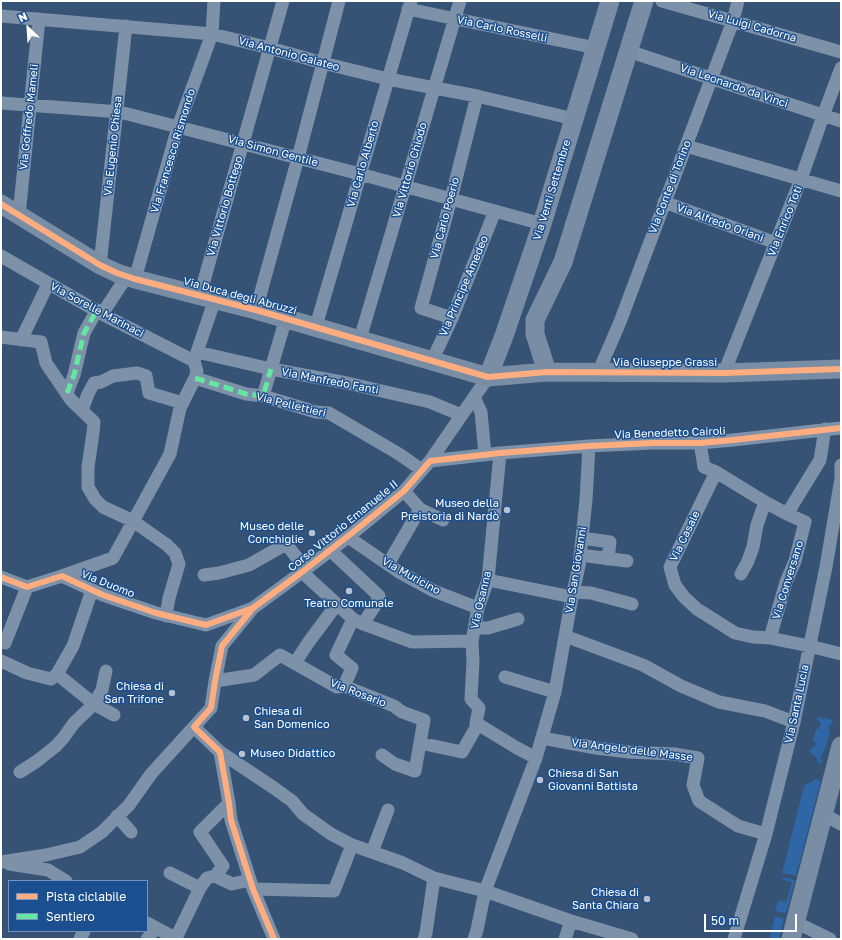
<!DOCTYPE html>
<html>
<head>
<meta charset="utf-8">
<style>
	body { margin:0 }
	#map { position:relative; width:842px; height:940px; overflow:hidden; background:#365274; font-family:"Golos Text",sans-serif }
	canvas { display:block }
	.frame { position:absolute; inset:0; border:2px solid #fff; pointer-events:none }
	.legend { position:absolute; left:8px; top:880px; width:140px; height:52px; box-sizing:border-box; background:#1b4f8f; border:1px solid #7695bc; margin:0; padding:5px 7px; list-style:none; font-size:12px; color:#fff }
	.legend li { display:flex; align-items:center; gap:8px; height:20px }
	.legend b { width:20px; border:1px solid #7695bc }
	.north { position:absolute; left:8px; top:8px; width:40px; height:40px; -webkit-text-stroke:3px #1b4f8f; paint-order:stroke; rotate:335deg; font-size:11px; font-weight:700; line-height:16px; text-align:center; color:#fff }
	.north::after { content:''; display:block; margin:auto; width:14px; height:18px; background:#fff; clip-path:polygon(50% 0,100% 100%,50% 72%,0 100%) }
	.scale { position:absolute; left:704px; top:914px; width:93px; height:18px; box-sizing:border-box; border:2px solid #fff; border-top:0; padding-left:5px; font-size:12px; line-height:14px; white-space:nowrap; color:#fff; -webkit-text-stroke:3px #1b4f8f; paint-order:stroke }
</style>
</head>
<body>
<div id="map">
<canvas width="842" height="940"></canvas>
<div class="frame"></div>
<ul class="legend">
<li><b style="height:5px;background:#ffac80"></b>Pista ciclabile</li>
<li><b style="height:5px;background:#66e7a1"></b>Sentiero</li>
</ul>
<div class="north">N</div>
<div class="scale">50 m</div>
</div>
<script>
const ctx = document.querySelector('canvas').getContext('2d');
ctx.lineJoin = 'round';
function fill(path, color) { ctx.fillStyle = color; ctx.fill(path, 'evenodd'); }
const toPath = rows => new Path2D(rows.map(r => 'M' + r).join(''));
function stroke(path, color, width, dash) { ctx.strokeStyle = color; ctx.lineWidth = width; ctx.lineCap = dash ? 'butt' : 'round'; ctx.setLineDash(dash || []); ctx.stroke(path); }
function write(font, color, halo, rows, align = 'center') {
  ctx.font = font + ' "Golos Text",sans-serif'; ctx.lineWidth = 3; ctx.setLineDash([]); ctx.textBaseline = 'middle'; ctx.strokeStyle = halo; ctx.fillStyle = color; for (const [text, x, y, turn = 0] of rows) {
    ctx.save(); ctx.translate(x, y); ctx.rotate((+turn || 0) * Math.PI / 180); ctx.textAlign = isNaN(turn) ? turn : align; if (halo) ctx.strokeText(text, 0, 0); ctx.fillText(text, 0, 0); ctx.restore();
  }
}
const green = toPath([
	[818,717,833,720,831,725,829,726,828,729,830,732,823,754,821,755,820,758,822,760,821,763,818,763,816,757,810,752,811,748,815,747,816,743,813,741,816,729,819,729,821,723,817,720],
	[816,779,821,780,796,876,782,873,804,786],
	[782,877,795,880,786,913,775,911,778,900,786,902,792,882,781,879],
	[775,916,784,919,779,939,769,938]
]);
const street = toPath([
	[662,1,841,52],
	[408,9,596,48],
	[1,16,212,34,270,48,323,63,388,79,477,96,574,119],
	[628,51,841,121],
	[1,103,120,112,360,174,542,224],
	[686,146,841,191],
	[664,202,776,243],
	[19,215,39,19],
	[1,256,102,314,194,361],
	[100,265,126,26],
	[135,279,178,127,212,34,214,1],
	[200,295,283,1],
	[256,310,298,158,339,1],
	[102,314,127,276],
	[452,318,421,308,451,199,477,96],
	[316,326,411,1],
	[1,337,41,342,46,363,71,400,94,422,93,433,88,467,88,487,95,499,103,507,133,521,167,545,175,553,179,564,169,598,166,616],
	[360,339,460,1],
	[21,340,48,284],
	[197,352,271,369,347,383,399,395,430,402,461,415],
	[432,361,452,318,495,211],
	[598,373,620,322,686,146,733,21,738,1],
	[724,373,801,179,823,116,841,68],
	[195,378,246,394,263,396,316,412,329,413,399,454,422,470],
	[67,393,74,375,84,333,97,310],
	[263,396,286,318],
	[474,397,481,412,485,455],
	[82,410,88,394,94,383,101,382,113,376,137,373,146,376,149,393,183,403],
	[700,443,704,467,716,472,765,502,787,514,805,522,795,561,786,582,770,638],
	[500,453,488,580,478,608,472,641,473,661,471,699,479,708,476,723,517,748,536,758],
	[430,461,500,453,589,446,653,443,700,443,733,440,841,428],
	[716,472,670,567,675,585,684,597,697,609,735,633,753,637,770,638,809,646,841,654],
	[420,509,443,520],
	[787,514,820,460,825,429],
	[348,537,399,572,434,591,478,608],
	[582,538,610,542,608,559],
	[330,550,379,596,376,604,363,624],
	[580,555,627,561],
	[388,564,420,509,404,491],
	[302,572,353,619,363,624,412,642,472,641],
	[741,574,748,561,753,547,757,525,765,502],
	[204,575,219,573,249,565,286,544,306,569],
	[62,576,103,595,156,613,206,625,253,608,302,572,348,537,404,491,430,461,488,377],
	[1,577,27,587],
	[488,580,572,597],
	[27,587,62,576,113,558,170,454,180,408,195,378,197,371,194,361,215,299],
	[573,592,591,593,632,604],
	[475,628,488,628,518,619],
	[565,636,643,665,681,686,719,702,765,711,794,722],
	[5,643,27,587],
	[1,661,27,673,51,679,57,674,73,646,92,590],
	[295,663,308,643,337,604],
	[57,674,94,704,114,715],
	[505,677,555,692],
	[215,681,254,675,280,655,337,687,344,686,394,706,402,712,424,720,415,771,395,764,382,755],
	[344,686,352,668,336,655,353,619],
	[194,727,220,752,274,788,292,801,303,814,331,834,352,845,403,863,434,878,485,891,571,921,632,939],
	[542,738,596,748,629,752,674,754,698,758,693,785,699,801,738,826,766,834],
	[420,743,462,752,478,724],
	[220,752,229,803,231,820,253,889,274,939],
	[20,772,37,761,56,746,64,737,74,723,94,704,102,690,106,671],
	[823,814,841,824],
	[117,816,131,832],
	[372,852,388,810],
	[1,862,46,855,80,847,102,832,129,805,151,774,211,708,215,681,222,646,253,608],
	[9,864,48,870,66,881],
	[170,873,200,888],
	[215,876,232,884,250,880],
	[253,889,334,891,352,845],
	[795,922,830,939],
	[147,923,177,939],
	[176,938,200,888,207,878,215,876,223,866,200,832,229,803],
	[80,939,84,931],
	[147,939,156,928],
	[424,939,426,933,434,878],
	[474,939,477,930,485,891,536,758,555,692,572,597,579,566,586,500,589,446],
	[565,939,571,921],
	[734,939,766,834,794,722,826,567,841,478,841,465]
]);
const secondary = toPath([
	[1,204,100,265,117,273,135,279,256,310,488,377,547,372,724,373,841,369],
	[547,372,535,334,535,320,563,262,644,1],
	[488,377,504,336,542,224,610,1],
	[791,939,841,746]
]);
const quiet = toPath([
	[195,378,246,394,263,396,271,369],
	[67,393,74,375,84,333,97,310]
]);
const cycleway = toPath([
	[1,204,100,265,117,273,135,279,256,310,488,377,547,372,724,373,841,369],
	[1,577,27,587,62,576,103,595,156,613,206,625,253,608,302,572,352,533,404,491,430,461,500,453,589,446,653,443,700,443,733,440,841,428],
	[253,608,222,646,215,681,211,708,194,727,220,752,229,803,231,820,253,889,274,939]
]);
const markers = [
	[507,510,4,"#b9c2ce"],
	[312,533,4,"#b9c2ce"],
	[349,591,4,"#b9c2ce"],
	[172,693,4,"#b9c2ce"],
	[246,718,4,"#b9c2ce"],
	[242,754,4,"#b9c2ce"],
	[540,780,4,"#b9c2ce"],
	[647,899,4,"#b9c2ce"]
];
const streetNames = [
	["Via Luigi Cadorna",752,26,16],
	["Via Carlo Rosselli",502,29,12],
	["Via Antonio Galateo",289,54,15],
	["Via Leonardo da Vinci",734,86,19],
	["Via Goffredo Mameli",29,117,-84],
	["Via Eugenio Chiesa",113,146,-84],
	["Via Francesco Rismondo",173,151,-73],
	["Via Simon Gentile",273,151,15],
	["Via Carlo Alberto",363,164,-74],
	["Via Vittorio Chiodo",410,170,-74],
	["Via Conte di Torino",670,187,-69],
	["Via Venti Settembre",552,190,-73],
	["Via Vittorio Bottego",225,206,-74],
	["Via Carlo Poerio",445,218,-75],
	["Via Enrico Toti",785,221,-68],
	["Via Alfredo Oriani",720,223,20],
	["Via Principe Amedeo",464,286,-67],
	["Via Duca degli Abruzzi",240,296,15],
	["Via Sorelle Marinaci",97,310,28],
	["Via Giuseppe Grassi",665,363],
	["Via Manfredo Fanti",330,381,11],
	["Via Pellettieri",291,405,14],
	["Via Benedetto Cairoli",670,433,-2],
	["Corso Vittorio Emanuele II",343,526,-39],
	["Via Casale",685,536,-64],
	["Via San Giovanni",576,570,-81],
	["Via Muricino",411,576,29],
	["Via Conversano",788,580,-73],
	["Via Duomo",108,584,22],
	["Via Osanna",481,600,-77],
	["Via Rosario",358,693,21],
	["Via Santa Lucia",797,704,-78],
	["Via Angelo delle Masse",632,750,7]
];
const poiNames = [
	["Museo della",499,504],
	["Preistoria di Nardò",499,517],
	["Museo delle",304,527],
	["Conchiglie",304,540],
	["Teatro Comunale",349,604,"center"],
	["Chiesa di",164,687],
	["San Trifone",164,700],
	["Chiesa di",254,712,"left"],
	["San Domenico",254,725,"left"],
	["Museo Didattico",250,754,"left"],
	["Chiesa di San",548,774,"left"],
	["Giovanni Battista",548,787,"left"],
	["Chiesa di",639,893],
	["Santa Chiara",639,906]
];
fill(green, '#2f66a5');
stroke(street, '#7d92a8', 13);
stroke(secondary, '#798da4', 19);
stroke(quiet, '#66e7a1', 5, [10, 5]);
stroke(cycleway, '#ffac80', 6);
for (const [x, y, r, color] of markers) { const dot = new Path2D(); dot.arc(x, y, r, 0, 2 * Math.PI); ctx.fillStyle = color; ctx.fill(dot); stroke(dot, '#1b4f8f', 1.5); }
write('11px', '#fff', '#1b4f8f', streetNames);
write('11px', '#fff', '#1b4f8f', poiNames, 'right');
</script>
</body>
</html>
